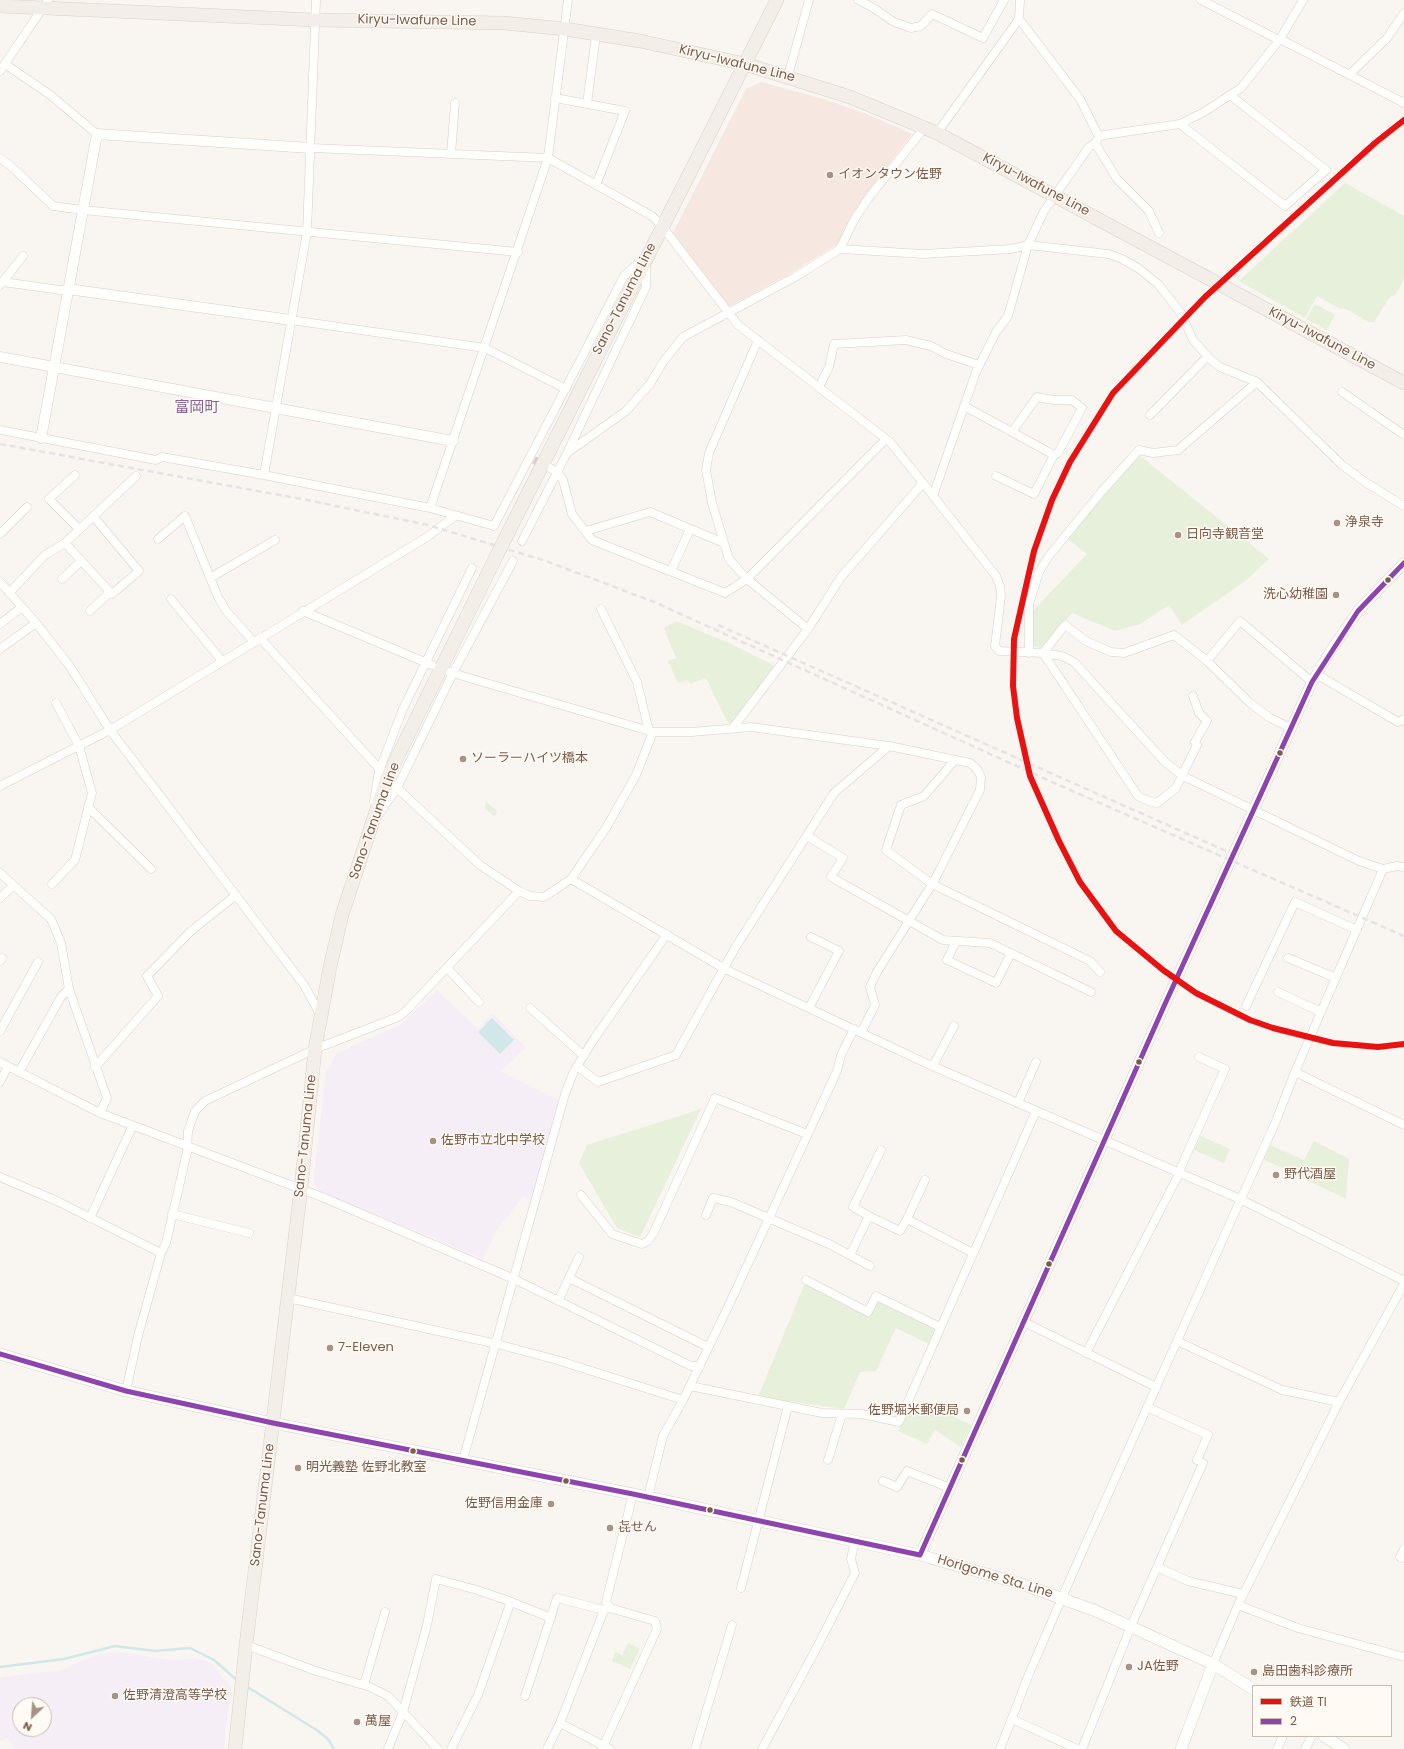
<!DOCTYPE html>
<html>
<head>
<meta charset="utf-8">
<style>
	body { margin:0 }
	#map { position:relative; width:1404px; height:1749px; overflow:hidden; background:#f9f5f0; font-family:Poppins,"Noto Sans JP",sans-serif }
	canvas { display:block }
	.legend { position:absolute; left:1252px; top:1685px; width:140px; height:52px; box-sizing:border-box; background:#fffaf3; border:1px solid #cabbb1; margin:0; padding:5px 7px; list-style:none; font-size:12px; color:#7a5c4d }
	.legend li { display:flex; align-items:center; gap:8px; height:20px }
	.legend b { width:20px; border:1px solid #cabbb1 }
	.north { position:absolute; left:12px; top:1697px; width:40px; height:40px; box-sizing:border-box; background:#fffaf3; border:1px solid #cabbb1; border-radius:50%; rotate:206deg; font-size:11px; font-weight:700; line-height:16px; text-align:center; color:#7a5c4d }
	.north::after { content:''; display:block; margin:auto; width:14px; height:18px; background:#a69286; clip-path:polygon(50% 0,100% 100%,50% 72%,0 100%) }
</style>
</head>
<body>
<div id="map">
<canvas width="1404" height="1749"></canvas>
<ul class="legend">
<li><b style="height:5px;background:#e71212"></b>鉄道 TI</li>
<li><b style="height:5px;background:#8e44ad"></b>2</li>
</ul>
<div class="north">N</div>
</div>
<script>
const ctx = document.querySelector('canvas').getContext('2d');
ctx.lineJoin = 'round';
function fill(path, color) { ctx.fillStyle = color; ctx.fill(path, 'evenodd'); }
const toPath = rows => new Path2D(rows.map(r => 'M' + r).join(''));
function stroke(path, color, width, dash) { ctx.strokeStyle = color; ctx.lineWidth = width; ctx.lineCap = dash ? 'butt' : 'round'; ctx.setLineDash(dash || []); ctx.stroke(path); }
function write(font, color, halo, rows, align = 'center') {
  ctx.font = font + ' Poppins,"Noto Sans JP",sans-serif'; ctx.lineWidth = 3; ctx.setLineDash([]); ctx.textBaseline = 'middle'; ctx.strokeStyle = halo; ctx.fillStyle = color; for (const [text, x, y, turn = 0] of rows) {
    ctx.save(); ctx.translate(x, y); ctx.rotate((+turn || 0) * Math.PI / 180); ctx.textAlign = isNaN(turn) ? turn : align; if (halo) ctx.strokeText(text, 0, 0); ctx.fillText(text, 0, 0); ctx.restore();
  }
}
const commercial = toPath([
	[761,82,820,98,867,114,912,134,868,192,848,223,839,243,793,272,730,306,726,306,673,233,746,89]
]);
const education = toPath([
	[437,990,478,1029,493,1014,526,1048,501,1071,559,1100,532,1200,522,1197,496,1232,483,1259,319,1191,313,1182,326,1073,337,1053,400,1025],
	[118,1652,170,1660,194,1658,210,1662,231,1687,224,1749,14,1749,7,1738,0,1740,0,1678,33,1673,59,1671,95,1655],
	[20,1705,44,1705,44,1729,20,1729]
]);
const green = toPath([
	[1345,183,1404,216,1404,279,1396,294,1389,298,1374,322,1369,322,1344,308,1340,309,1317,296,1305,318,1239,281],
	[1315,304,1335,315,1327,330,1306,319],
	[1139,455,1269,559,1248,579,1182,625,1169,605,1140,624,1115,631,1072,613,1041,648,1032,646,1033,611,1087,554,1067,538],
	[678,622,729,643,775,666,733,722,728,723,706,678,690,684,688,680,678,683,668,661,676,658,664,628,670,624],
	[486,802,497,811,495,816,485,809],
	[701,1109,640,1237,617,1228,579,1163,587,1145],
	[1201,1136,1230,1149,1224,1163,1194,1150],
	[1314,1141,1349,1159,1346,1199,1263,1159,1270,1145,1304,1160],
	[805,1283,870,1315,877,1300,937,1328,929,1344,896,1328,876,1371,860,1372,844,1409,758,1397],
	[910,1402,941,1417,945,1412,971,1425,961,1447,935,1430,927,1444,898,1431],
	[628,1643,640,1649,630,1669,612,1661,615,1652,622,1655]
]);
const water = toPath([
	[492,1018,514,1040,500,1054,478,1032]
]);
const stream = toPath([
	[0,1667,64,1659,115,1646,155,1651,190,1648,214,1660,238,1681],
	[246,1686,318,1731,328,1739,334,1749]
]);
const minorTunnel = toPath([
	[534,460,546,466]
]);
const minor = toPath([
	[858,0,872,7,894,22,911,28,921,26,932,14,983,38,1004,0],
	[1201,0,1279,40],
	[1280,39,1404,103],
	[5,64,49,94,97,134],
	[0,71,48,0],
	[1349,75,1387,38,1404,13],
	[788,76,809,0],
	[555,98,625,111,596,185],
	[587,104,596,35],
	[1180,124,1285,206,1326,170,1230,95],
	[937,133,1019,19],
	[1099,137,1104,135,1180,124,1204,112,1241,88,1280,39,1303,0],
	[1095,143,1117,179,1149,211,1159,233],
	[311,148,548,158,652,216,662,226,738,325,890,442,923,483,996,576,1000,586,1001,596,995,646,999,651,1043,653,1062,656,1074,662,1165,762,1183,776,1359,861,1383,869,1397,866,1404,867],
	[451,154,455,103],
	[0,158,12,167,53,206,83,210,518,252],
	[840,249,923,254,1011,249,1028,245,1108,254,1120,258,1138,268,1158,284,1181,313,1193,340,1211,360,1220,367,1257,382,1342,465,1365,482,1404,506],
	[3,282,60,290,68,289],
	[0,285,23,256],
	[291,320,485,348,566,389],
	[758,340,709,453,706,470,712,503,729,559,747,579,808,629],
	[819,387,829,367,834,344,906,340,931,346,946,354,979,365],
	[1342,392,1404,435],
	[964,406,1012,432,1054,455,1058,453,1082,408,1072,400,1053,400,1037,397,1012,432],
	[1150,415,1207,357],
	[0,430,156,460,162,457,264,475,430,508,494,526,624,276,644,258],
	[567,453,626,411,650,384,663,362,683,337,795,277,840,249,854,220,870,196,925,127],
	[550,468,557,472,563,480,572,514,592,540,725,593,747,579,886,439],
	[75,475,49,499,79,529],
	[264,475,307,232,316,0],
	[996,476,1034,494,1054,455],
	[933,496,976,372,996,332,1008,316,1028,245,1044,211,1089,147,1095,143,1099,137,1080,99,1019,19,1020,0],
	[430,508,548,158,568,0],
	[586,531,650,512,724,543],
	[0,534,27,507],
	[158,539,185,516,218,597,227,612,254,642],
	[522,541,567,453,646,287,646,263],
	[65,543,112,594,139,571,93,516],
	[671,571,690,529],
	[210,578,275,540],
	[62,579,81,561],
	[0,582,36,623,69,665,110,730,304,985,321,1016],
	[10,592,45,555,65,543,136,476],
	[171,599,222,661],
	[601,609,637,682,649,731],
	[90,611,110,592],
	[303,611,432,665],
	[0,624,22,607],
	[260,638,397,788,480,865,519,891,530,896,544,897,571,879,725,969,930,1065,1240,1199,1404,1281],
	[0,649,36,623],
	[1029,653,1029,604,1039,572,1048,557,1102,491,1139,450,1153,453,1178,450,1257,382],
	[1207,661,1240,621,1312,682],
	[449,672,653,732,691,732,751,727,889,746,970,763,977,769,981,777,980,790,934,881,877,972,870,987,875,1005,863,1029,860,1031],
	[1316,674,1398,722,1404,719],
	[1193,696,1199,713,1207,721,1195,742,1197,745,1176,788,1157,803,1149,801,1138,796,1043,653,1065,625,1086,641,1111,652,1124,653,1174,635,1207,661,1250,703,1270,718,1291,728],
	[732,729,808,629,841,577,923,483],
	[955,760,924,796,901,805,886,850,932,884,1090,961,1100,972],
	[0,786,110,730,427,537,455,516],
	[374,801,379,771,403,709,472,568],
	[88,807,151,869],
	[379,814,397,788,453,673,513,561],
	[807,836,843,858,831,877,943,940,990,943,1091,992],
	[0,873,51,919,61,943,69,989,107,1098,100,1113],
	[571,879,606,828,636,775,653,732],
	[52,884,75,860,92,793,79,746,56,703],
	[0,898,13,886],
	[956,941,947,960,996,983,1011,953],
	[1288,958,1336,978],
	[0,961,2,958],
	[447,968,479,1002],
	[1278,992,1321,1012],
	[1246,1006,1295,902,1357,930],
	[530,1008,584,1056],
	[809,1008,839,951,811,937],
	[0,1031,38,962],
	[0,1062,100,1113,322,1197,514,1279,691,1366,700,1366],
	[577,1066,598,1082,676,1055,735,948,834,793,889,746],
	[933,1066,954,1026],
	[95,1067,158,996,147,976,191,931,236,895],
	[19,1072,61,997,69,989],
	[1295,1072,1404,1125],
	[0,1082,8,1066],
	[1018,1103,1036,1062],
	[0,1177,57,1201,161,1253],
	[581,1195,612,1234,642,1244,648,1241,653,1234,715,1098,807,1134],
	[172,1214,249,1233],
	[706,1215,713,1198,731,1202,829,1244,870,1266],
	[869,1216,853,1207,881,1150],
	[90,1218,132,1127],
	[907,1219,925,1180],
	[850,1255,869,1216,900,1231,907,1219,973,1253],
	[569,1278,708,1347],
	[806,1280,868,1312,876,1296,940,1327],
	[288,1298,497,1344,557,1360,683,1400],
	[558,1301,579,1257],
	[1024,1322,1156,1387],
	[1177,1341,1282,1390,1339,1402],
	[1086,1353,1180,1172,1181,1167,1225,1069,1199,1057],
	[690,1386,822,1413,862,1414,899,1422,1036,1111],
	[126,1391,138,1336,161,1253,166,1243,187,1152,188,1131,195,1111,205,1101,315,1049,398,1017,406,1011,519,891],
	[463,1460,565,1094,574,1071,594,1039,667,934],
	[828,1460,842,1414],
	[883,1481,897,1487,907,1471,950,1488],
	[648,1497,663,1436,683,1400,728,1307,837,1071,841,1055,854,1029],
	[1404,1549,1400,1557,1404,1558],
	[1157,1567,1188,1581,1243,1594],
	[741,1588,788,1406],
	[509,1601,551,1618],
	[1238,1605,1298,1628,1404,1657],
	[610,1608,606,1602,633,1494],
	[246,1645,316,1671,370,1687,388,1696,438,1749],
	[1213,1664,1238,1605,1339,1402,1404,1284],
	[364,1685,385,1612],
	[525,1696,557,1598,604,1610],
	[1012,1719,1077,1749],
	[560,1723,610,1749],
	[388,1749,403,1712,427,1625,436,1579,477,1590,509,1601,510,1604,478,1695,451,1749],
	[547,1749,560,1723,604,1610,610,1608,655,1621,657,1629,602,1749],
	[695,1749,732,1625],
	[762,1749,815,1651,855,1573,851,1559,855,1540],
	[1000,1749,1029,1674,1078,1561,1276,1121,1295,1072,1383,869],
	[1082,1749,1131,1626,1203,1463,1197,1460,1208,1435,1147,1407],
	[1277,1749,1283,1736],
	[1305,1749,1312,1736]
]);
const tertiary = toPath([
	[68,289,291,320],
	[0,357,453,441],
	[41,438,97,134,311,148],
	[920,1555,1165,1004,1312,682,1330,652,1358,611,1404,563]
]);
const secondary = toPath([
	[0,1354,126,1391,273,1423,633,1494,920,1555,1022,1584,1096,1611,1213,1664,1253,1689],
	[1324,1736,1344,1749],
	[1181,1749,1213,1664]
]);
const primary = toPath([
	[0,6,315,20,504,23,565,29,640,41,745,64,850,97,937,133,1404,383],
	[507,535,777,0],
	[235,1749,246,1645,301,1188,315,1049,330,967,342,915,387,778,497,555]
]);
const rail = toPath([
	[0,444,307,500,428,525,546,561,654,602,1061,786,1404,936],
	[718,625,1235,855]
]);
const primaryBridge = toPath([
	[497,555,507,535]
]);
const bus1 = toPath([
	[0,1354,126,1391,273,1423,633,1494,920,1555,1165,1004,1312,682,1358,611,1404,563]
]);
const rail1 = toPath([
	[1404,120,1375,143,1205,297,1113,393,1070,462,1052,500,1034,551,1014,639,1013,686,1017,718,1030,776,1059,841,1080,882,1116,931,1163,970,1196,993,1250,1020,1273,1028,1333,1043,1378,1047,1404,1044]
]);
const markers = [
	[830,175,4,"#a69286"],
	[1337,523,4,"#a69286"],
	[1178,535,4,"#a69286"],
	[1388,580,3.5,"#7a5c4d"],
	[1336,595,4,"#a69286"],
	[1280,753,3.5,"#7a5c4d"],
	[463,759,4,"#a69286"],
	[1139,1062,3.5,"#7a5c4d"],
	[433,1141,4,"#a69286"],
	[1276,1175,4,"#a69286"],
	[1049,1264,3.5,"#7a5c4d"],
	[330,1348,4,"#a69286"],
	[967,1411,4,"#a69286"],
	[413,1451,3.5,"#7a5c4d"],
	[962,1460,3.5,"#7a5c4d"],
	[298,1468,4,"#a69286"],
	[566,1481,3.5,"#7a5c4d"],
	[551,1504,4,"#a69286"],
	[710,1510,3.5,"#7a5c4d"],
	[610,1528,4,"#a69286"],
	[1129,1667,4,"#a69286"],
	[1254,1672,4,"#a69286"],
	[115,1696,4,"#a69286"],
	[357,1722,4,"#a69286"]
];
const streetNames = [
	["Kiryu-Iwafune Line",417,21,1],
	["Kiryu-Iwafune Line",737,64,14],
	["Kiryu-Iwafune Line",1036,185,28],
	["Sano-Tanuma Line",625,299,-63],
	["Kiryu-Iwafune Line",1322,339,28],
	["Sano-Tanuma Line",375,821,-70],
	["Sano-Tanuma Line",306,1136,-84],
	["Sano-Tanuma Line",263,1505,-83],
	["Horigome Sta. Line",995,1577,17]
];
const poiNames = [
	["イオンタウン佐野",838,175],
	["浄泉寺",1345,523],
	["日向寺観音堂",1186,535],
	["洗心幼稚園",1328,595,"right"],
	["ソーラーハイツ橋本",471,759],
	["佐野市立北中学校",441,1141],
	["野代酒屋",1284,1175],
	["7-Eleven",338,1348],
	["佐野堀米郵便局",959,1411,"right"],
	["明光義塾 佐野北教室",306,1468],
	["佐野信用金庫",543,1504,"right"],
	["㐂せん",618,1528],
	["JA佐野",1137,1667],
	["島田歯科診療所",1262,1672],
	["佐野清澄高等学校",123,1696],
	["萬屋",365,1722]
];
const quarterNames = [
	["富岡町",197,408]
];
fill(commercial, '#f6e8e1');
fill(education, '#f6eef6');
fill(green, '#e7f0db');
fill(water, '#d0e8ea');
stroke(stream, '#d0e8ea', 2.5);
stroke(minorTunnel, '#d9cfc7', 8, [8, 4]);
stroke(minor, '#d7d1cb', 9);
stroke(tertiary, '#d7d1cb', 11);
stroke(secondary, '#d9d2cb', 12);
stroke(primary, '#dad1cc', 14);
stroke(minor, '#fefefd', 8);
stroke(tertiary, '#fefefd', 10);
stroke(secondary, '#fefefd', 11);
stroke(primary, '#f3eee8', 13);
stroke(rail, '#e6e3e7', 2.5, [6, 4]);
stroke(primaryBridge, '#dad1cc', 14, []);
stroke(primaryBridge, '#f3eee8', 13);
stroke(bus1, '#8e44ad', 5);
stroke(rail1, '#e71212', 6);
for (const [x, y, r, color] of markers) { const dot = new Path2D(); dot.arc(x, y, r, 0, 2 * Math.PI); ctx.fillStyle = color; ctx.fill(dot); stroke(dot, '#fffaf3', 1.5); }
write('13px', '#7a5c4d', '#fffaf3', streetNames);
write('13px', '#7a5c4d', '#fffaf3', poiNames, 'left');
write('15px', '#846695', '#fffaf3', quarterNames);
</script>
</body>
</html>
